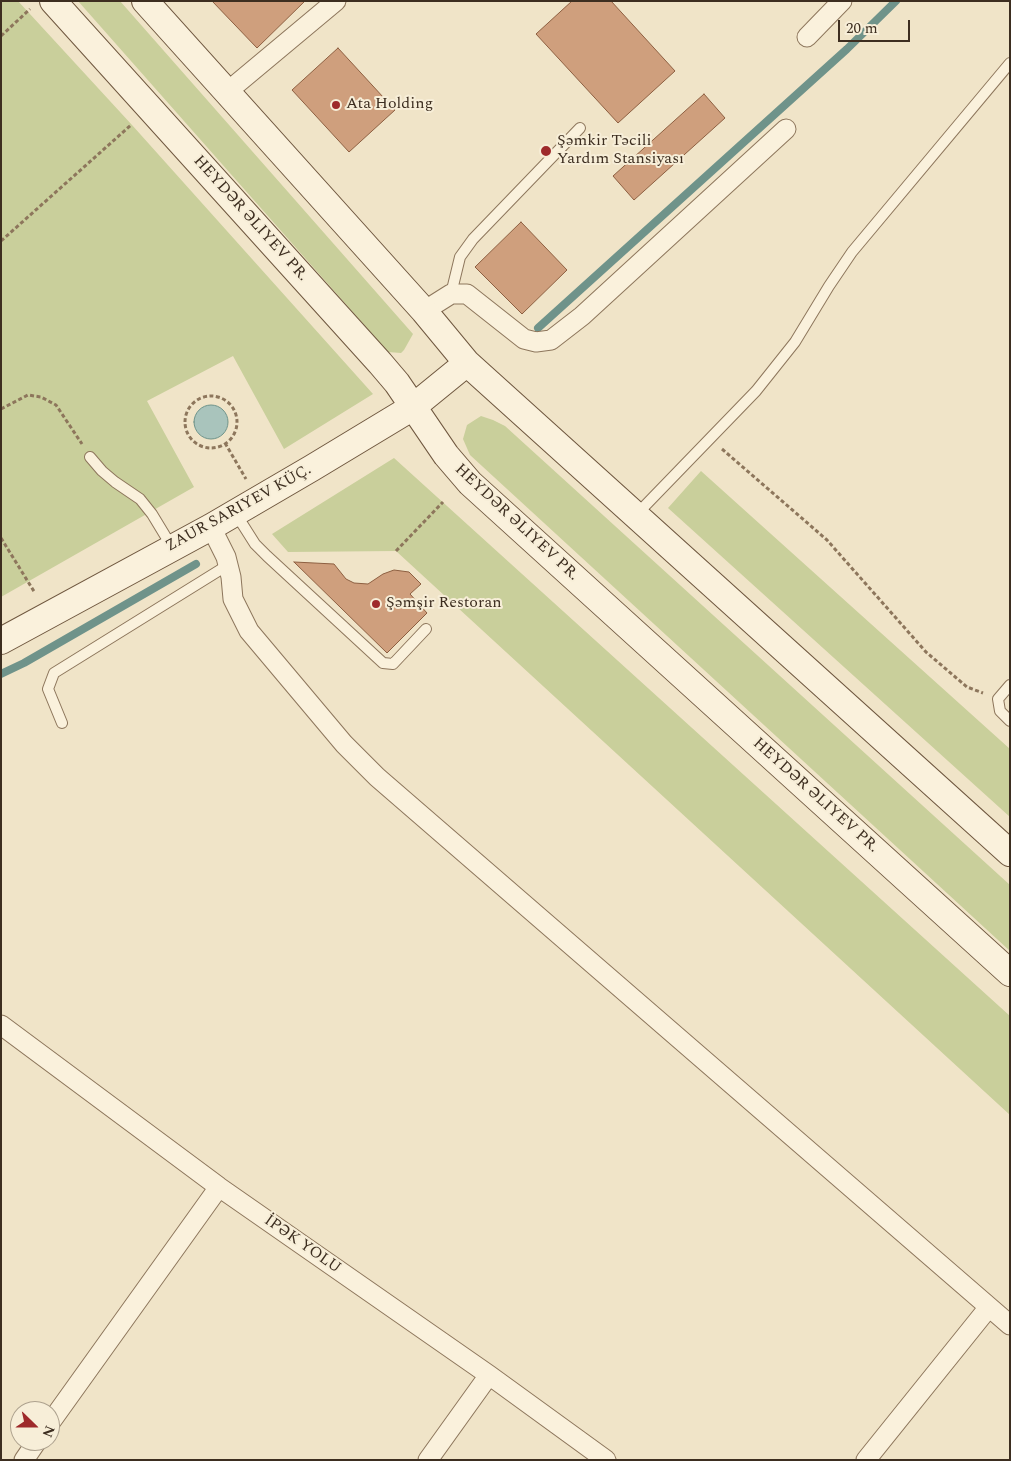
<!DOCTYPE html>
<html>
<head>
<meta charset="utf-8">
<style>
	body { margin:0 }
	#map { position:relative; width:1011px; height:1461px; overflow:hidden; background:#f0e4c8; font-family:Spectral,serif }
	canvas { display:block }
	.frame { position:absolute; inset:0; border:2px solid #3d2e20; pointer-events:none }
	.north { position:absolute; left:10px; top:1401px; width:50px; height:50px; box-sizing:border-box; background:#f7eed8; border:1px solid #ada18e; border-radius:50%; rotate:112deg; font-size:14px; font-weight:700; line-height:20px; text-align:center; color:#3d2e20 }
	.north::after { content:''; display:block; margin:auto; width:18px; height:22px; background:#9e2a2b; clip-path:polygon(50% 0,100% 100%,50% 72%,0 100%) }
	.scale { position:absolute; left:838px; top:20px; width:72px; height:22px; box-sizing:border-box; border:2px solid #3d2e20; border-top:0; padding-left:6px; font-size:15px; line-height:18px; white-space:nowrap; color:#3d2e20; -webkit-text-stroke:4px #f7eed8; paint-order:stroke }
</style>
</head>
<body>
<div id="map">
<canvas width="1011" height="1461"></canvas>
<div class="frame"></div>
<div class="north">N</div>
<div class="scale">20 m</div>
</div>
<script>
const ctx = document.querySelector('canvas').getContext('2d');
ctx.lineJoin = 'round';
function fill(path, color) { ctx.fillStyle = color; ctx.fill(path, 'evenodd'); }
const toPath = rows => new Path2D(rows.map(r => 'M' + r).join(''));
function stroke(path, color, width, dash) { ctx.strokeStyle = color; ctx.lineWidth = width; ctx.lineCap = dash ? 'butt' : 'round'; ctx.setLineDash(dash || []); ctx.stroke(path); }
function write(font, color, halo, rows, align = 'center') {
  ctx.font = font + ' Spectral,serif'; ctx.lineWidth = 4; ctx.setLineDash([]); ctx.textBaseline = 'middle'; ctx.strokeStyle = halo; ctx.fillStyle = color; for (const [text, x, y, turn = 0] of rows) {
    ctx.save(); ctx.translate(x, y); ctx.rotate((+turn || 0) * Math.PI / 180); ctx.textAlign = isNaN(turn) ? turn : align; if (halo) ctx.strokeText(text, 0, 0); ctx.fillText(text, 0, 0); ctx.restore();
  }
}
const green = toPath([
	[1,1,18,1,132,125,373,394,284,449,233,356,147,401,194,487,1,597],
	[78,1,120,1,413,334,404,350,401,353,388,352],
	[481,416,493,420,505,426,1010,885,1010,951,470,455,463,439,467,425],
	[394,458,1010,1016,1010,1115,396,551,288,552,272,534],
	[701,471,1010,749,1010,817,668,508]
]);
const water = toPath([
	'194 422a17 17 0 1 1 34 0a17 17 0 1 1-34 0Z'
]);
const stream = toPath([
	[538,328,847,49,896,1],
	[1,674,24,663,196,564]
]);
const building = toPath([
	[212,1,305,1,257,48,212,1],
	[572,1,611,1,675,71,618,123,536,34,572,1],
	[338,48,395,110,349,152,292,90,338,48],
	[704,94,725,118,634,200,613,176,704,94],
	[521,222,567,270,522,314,475,267,521,222],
	[294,562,334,564,346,579,354,583,368,584,383,574,394,570,409,572,421,584,410,594,427,613,387,653,294,562]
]);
const path = toPath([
	[1,36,30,9],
	[1,241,131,125],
	'185 422a26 26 0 1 1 52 0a26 26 0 1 1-52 0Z',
	[1,409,28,395,41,397,56,405,82,444],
	[225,443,246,479],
	[722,449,827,540,926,652,967,687,983,693],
	[1,538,35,593],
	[396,551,443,502]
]);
const lane = toPath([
	[451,294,460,257,473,239,580,128],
	[90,457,102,471,115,482,140,499,152,514,172,547],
	[236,514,255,544,267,556,383,663,393,664,426,629],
	[636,515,756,391,795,342,829,286,852,252,1010,63],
	[1010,685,998,699,1000,711,1010,721],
	[62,723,48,689,54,673,228,565]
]);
const street = toPath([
	[807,37,842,1],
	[227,92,336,1],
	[424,311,451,294,467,294,524,339,536,342,551,340,582,316,786,129],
	[211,527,226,557,231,577,233,599,249,631,344,744,377,777,1010,1325],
	[1,1025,219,1187,489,1375,606,1460],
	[50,1423,219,1187],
	[24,1460,37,1441],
	[428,1460,489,1375],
	[866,1460,989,1307]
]);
const secondary = toPath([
	[53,1,380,363,397,383,446,455,470,483,1010,973],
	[145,1,424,311,467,363,1010,853],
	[1,641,211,527,312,468,413,407,467,363]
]);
const markers = [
	[336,105,5,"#9e2a2b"],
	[546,151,6,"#9e2a2b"],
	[376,604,5,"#9e2a2b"]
];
const poiNames = [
	["Ata Holding",346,105],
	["Şəmkir Təcili",557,142],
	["Yardım Stansiyası",557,160],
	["Şəmşir Restoran",386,604]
];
const streetNames = [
	["HEYDƏR ƏLIYEV PR.",250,219,48],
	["ZAUR SARIYEV KÜÇ.",239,509,-29],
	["HEYDƏR ƏLIYEV PR.",516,523,43],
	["HEYDƏR ƏLIYEV PR.",815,796,42],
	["İPƏK YOLU",302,1245,35]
];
fill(green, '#c9cf9b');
fill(water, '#a9c4bc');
stroke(water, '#6f938a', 1);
stroke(stream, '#6f938a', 8);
fill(building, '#cf9f7d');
stroke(building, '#8d5f41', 1);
stroke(lane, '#8d765c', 12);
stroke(street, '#8d765c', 21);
stroke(secondary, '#6f573f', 28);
stroke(path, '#8d765c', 3, [4, 2.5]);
stroke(lane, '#faf1dc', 10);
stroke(street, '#faf1dc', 19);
stroke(secondary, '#faf1dc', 26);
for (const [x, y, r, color] of markers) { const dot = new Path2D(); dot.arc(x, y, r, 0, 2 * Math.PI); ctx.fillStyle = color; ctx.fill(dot); stroke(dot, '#f7eed8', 2); }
write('16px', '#3d2e20', '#f7eed8', poiNames, 'left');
write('16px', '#3d2e20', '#f7eed8', streetNames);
</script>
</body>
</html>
